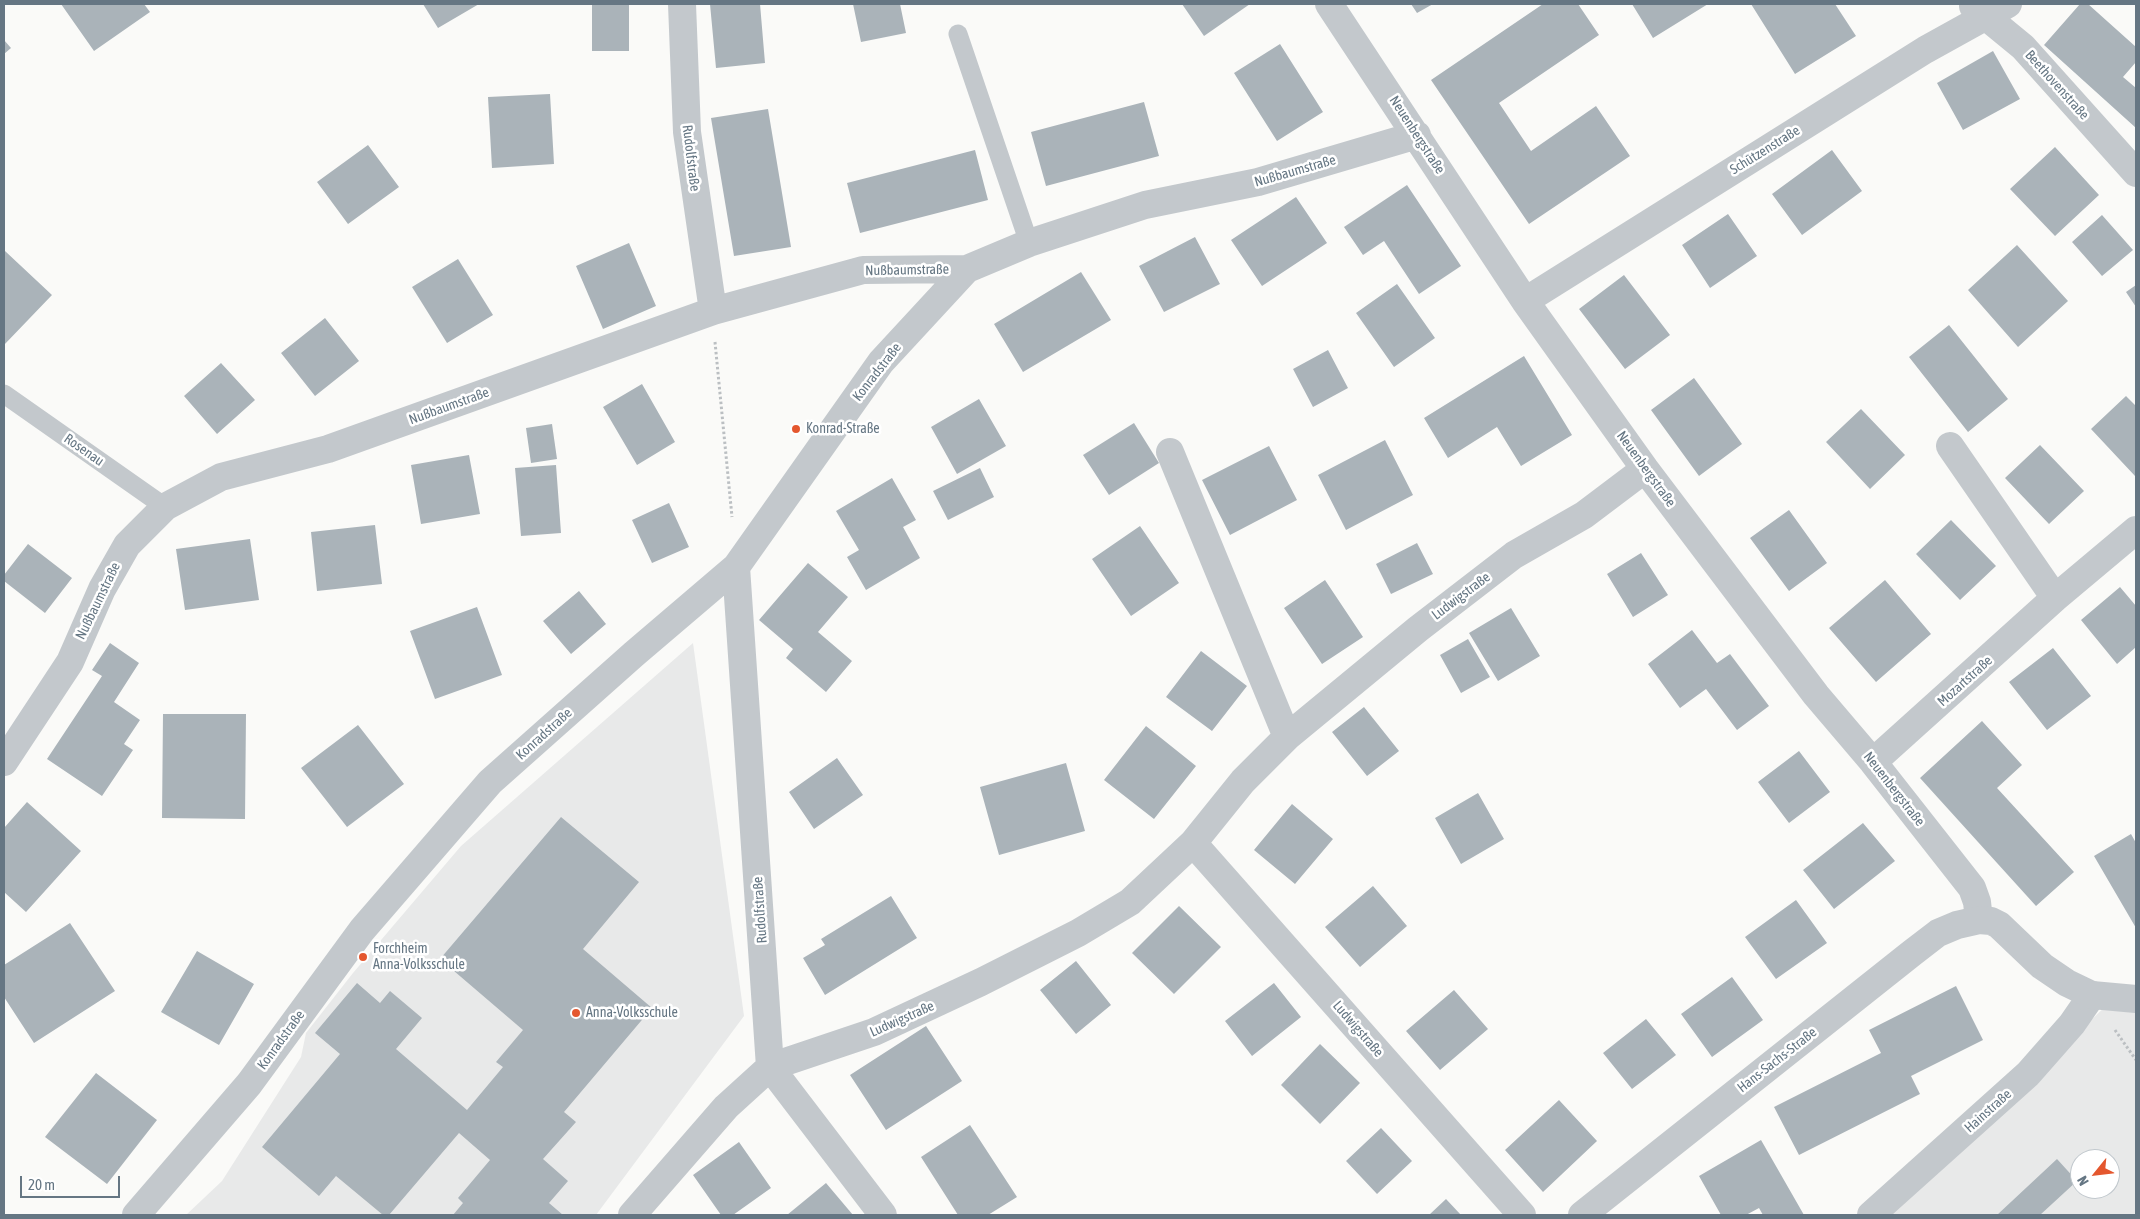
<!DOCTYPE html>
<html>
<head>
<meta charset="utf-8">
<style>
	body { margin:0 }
	#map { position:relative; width:2140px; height:1219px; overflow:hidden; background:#fafaf8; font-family:"Asap Condensed",sans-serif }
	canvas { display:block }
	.frame { position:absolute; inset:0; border:5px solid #657683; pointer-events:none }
	.north { position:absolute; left:2070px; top:1149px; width:50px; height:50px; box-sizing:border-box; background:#fff; border:1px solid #c1c8cd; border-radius:50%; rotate:241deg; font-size:14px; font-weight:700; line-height:20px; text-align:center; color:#657683 }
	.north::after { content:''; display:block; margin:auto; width:18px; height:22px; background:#e4572e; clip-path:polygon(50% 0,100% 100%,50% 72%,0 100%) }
	.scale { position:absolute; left:20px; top:1176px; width:100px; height:22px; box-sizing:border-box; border:2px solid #657683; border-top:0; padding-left:6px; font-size:15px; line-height:18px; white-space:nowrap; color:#657683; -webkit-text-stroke:4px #fff; paint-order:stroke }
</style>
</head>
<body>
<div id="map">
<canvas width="2140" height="1219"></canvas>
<div class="frame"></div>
<div class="north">N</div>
<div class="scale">20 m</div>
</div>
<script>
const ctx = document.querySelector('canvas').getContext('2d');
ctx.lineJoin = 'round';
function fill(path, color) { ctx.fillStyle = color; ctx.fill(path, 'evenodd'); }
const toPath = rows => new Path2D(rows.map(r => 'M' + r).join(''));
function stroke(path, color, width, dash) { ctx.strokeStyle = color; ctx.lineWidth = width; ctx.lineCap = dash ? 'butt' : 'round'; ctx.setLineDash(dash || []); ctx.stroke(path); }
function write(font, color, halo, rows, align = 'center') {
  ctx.font = font + ' "Asap Condensed",sans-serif'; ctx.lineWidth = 5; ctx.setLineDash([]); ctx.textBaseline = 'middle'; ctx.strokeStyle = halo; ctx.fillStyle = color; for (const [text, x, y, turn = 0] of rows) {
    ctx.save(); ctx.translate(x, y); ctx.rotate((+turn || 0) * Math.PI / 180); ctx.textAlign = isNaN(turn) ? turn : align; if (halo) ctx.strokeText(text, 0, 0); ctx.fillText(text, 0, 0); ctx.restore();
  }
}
const built = toPath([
	[693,643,744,1016,596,1215,186,1215,222,1181,301,1057,306,1033,353,973,461,846],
	[2108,1004,2136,1010,2136,1215,1887,1215],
	[2080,1159,2110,1159,2110,1189,2080,1189]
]);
const building = toPath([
	[61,4,144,4,150,12,94,51],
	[423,4,479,4,438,28],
	[592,4,629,4,629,51,592,51],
	[710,4,760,4,765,63,716,68],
	[853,4,900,4,906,33,861,42],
	[1182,4,1250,4,1204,36],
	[1411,4,1433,4,1417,13],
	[1543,4,1578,4,1599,35,1499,103,1531,151,1596,106,1630,156,1529,224,1431,80],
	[1632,4,1708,4,1653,38],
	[1751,4,1835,4,1856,36,1795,74],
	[2080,4,2088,4,2136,47,2136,62,2123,77,2136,88,2136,128,2044,45],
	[4,40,11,48,4,54],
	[1280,44,1323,112,1277,141,1234,73],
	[1993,51,2020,99,1963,130,1937,83],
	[550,94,554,164,492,168,488,97],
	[1144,102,1159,156,1046,186,1031,132],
	[768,109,791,247,734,256,711,118],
	[368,145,399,187,348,224,317,182],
	[2055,147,2099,195,2055,236,2010,189],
	[975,150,988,200,860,233,847,183],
	[1832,150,1862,191,1802,235,1772,194],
	[1407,185,1461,266,1419,294,1384,241,1363,255,1344,227],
	[1296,197,1327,243,1262,286,1231,240],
	[1728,214,1757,256,1710,288,1682,245],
	[2102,215,2133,250,2102,276,2072,242],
	[1195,237,1220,284,1164,312,1139,266],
	[629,243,656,306,603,329,576,266],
	[2017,245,2068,301,2018,347,1968,290],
	[5,251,52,295,4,345,4,252],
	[458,259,493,315,447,343,412,287],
	[1081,272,1111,320,1023,372,994,324],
	[1624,275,1670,335,1625,369,1579,309],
	[1397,284,1435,338,1394,367,1356,313],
	[2136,285,2136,307,2126,292],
	[325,318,359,361,315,396,281,353],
	[1949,325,2008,399,1968,432,1909,357],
	[1328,350,1348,388,1313,407,1293,369],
	[1524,356,1572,435,1521,466,1497,427,1448,458,1424,418],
	[221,363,255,400,217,434,184,396],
	[1694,378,1742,444,1699,476,1651,410],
	[642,384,675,442,637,465,603,407],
	[2126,396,2136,406,2135,476,2091,429],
	[979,399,1006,446,957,474,931,427],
	[1861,409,1905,455,1870,489,1826,442],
	[1134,423,1159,463,1109,495,1083,455],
	[552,424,557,459,531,463,526,428],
	[1385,440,1413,495,1346,530,1318,475],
	[2040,445,2084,491,2049,524,2005,478],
	[1269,446,1297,500,1230,535,1202,480],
	[469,455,480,514,421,524,411,465],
	[556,465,561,533,521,536,515,468],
	[980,468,994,497,948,520,933,491],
	[892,478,916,520,903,527,920,558,866,590,847,557,859,550,836,511],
	[669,503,689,547,652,563,632,520],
	[1789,510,1827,563,1789,591,1750,538],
	[1951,520,1996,566,1960,600,1916,554],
	[375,525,382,584,317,591,311,532],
	[1140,526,1179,583,1131,616,1092,559],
	[250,539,259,600,185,610,176,549],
	[1417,543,1433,574,1391,594,1376,564],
	[28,544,72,578,45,613,4,581,4,575],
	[1641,553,1668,595,1633,617,1607,574],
	[808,563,848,597,818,632,852,661,826,692,786,658,793,649,759,620],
	[1325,580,1363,637,1322,664,1284,608],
	[1885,580,1931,634,1876,682,1829,628],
	[2120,587,2136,606,2136,647,2117,664,2081,620],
	[579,591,606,624,571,654,543,621],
	[477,607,502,675,435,699,410,631],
	[1511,608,1540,656,1498,681,1469,633],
	[1692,630,1717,663,1730,654,1769,706,1737,730,1706,689,1680,708,1648,664],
	[1468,639,1490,677,1461,693,1440,655],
	[110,643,139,663,114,702,140,720,124,744,133,750,102,796,47,759,102,676,92,670],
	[2053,648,2091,696,2047,730,2009,682],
	[1201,651,1247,686,1212,731,1166,697],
	[1364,707,1399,751,1367,776,1332,732],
	[163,714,246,714,245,819,162,818],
	[1982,721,2022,765,1997,788,2074,872,2036,906,1920,778],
	[358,725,404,784,347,827,301,768],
	[1146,726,1196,766,1154,819,1104,780],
	[1799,751,1830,792,1789,823,1758,782],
	[837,758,863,795,814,829,789,792],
	[1066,763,1085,831,999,855,980,787],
	[1478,793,1504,839,1461,864,1435,818],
	[27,802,81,851,26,912,4,892,4,828],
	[1292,804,1333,839,1295,884,1254,850],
	[561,817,639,882,583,949,652,1008,564,1112,576,1122,543,1159,568,1181,549,1203,563,1215,453,1215,463,1203,458,1198,490,1160,459,1133,389,1215,383,1215,336,1176,319,1196,262,1147,340,1054,315,1033,357,983,380,1003,390,991,422,1018,396,1049,467,1110,503,1067,496,1062,523,1030,440,959],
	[1863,823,1895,861,1834,909,1803,870],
	[2131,834,2136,843,2136,928,2094,856],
	[1373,886,1407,926,1360,967,1325,927],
	[891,896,917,938,825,995,803,958,825,945,821,939],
	[1796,900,1827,943,1776,979,1745,937],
	[1179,906,1221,947,1174,994,1132,953],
	[70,923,115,991,34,1043,4,997,4,965],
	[197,951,254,984,219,1045,161,1012],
	[1076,961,1111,1005,1076,1034,1040,990],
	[1732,977,1763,1020,1712,1057,1681,1014],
	[1274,983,1301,1017,1252,1056,1225,1021],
	[1956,986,1983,1040,1911,1076,1920,1094,1799,1155,1774,1107,1881,1053,1869,1030],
	[1454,990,1488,1029,1440,1070,1406,1031],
	[1646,1019,1676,1055,1632,1089,1603,1053],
	[926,1026,962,1081,886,1130,850,1075],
	[1320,1044,1360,1083,1320,1124,1281,1085],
	[96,1073,157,1120,107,1184,45,1137],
	[1559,1100,1597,1141,1543,1192,1505,1150],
	[970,1125,1017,1197,988,1215,958,1215,921,1157],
	[1381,1128,1412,1161,1377,1194,1346,1161],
	[1761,1140,1804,1215,1763,1215,1759,1208,1746,1215,1721,1215,1699,1176],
	[739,1142,771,1188,733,1215,721,1215,693,1175],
	[2057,1159,2077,1181,2040,1215,1997,1215],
	[826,1183,853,1215,787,1215],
	[1446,1199,1461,1215,1429,1215]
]);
const path = toPath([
	[715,342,732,517],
	[2115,1030,2136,1060]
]);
const service = toPath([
	[958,34,1029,243],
	[4,394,165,507]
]);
const minor = toPath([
	[682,4,687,132,713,311],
	[1329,4,1525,301,1645,469,1816,695,1873,762,1972,888,1977,902,1979,920],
	[1973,6,2023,47,2136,173],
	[1525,301,1925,50,2008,4],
	[1950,446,2055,598],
	[1170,452,1287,737],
	[736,567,770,1067,883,1215],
	[4,762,70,662,102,589,127,545,165,507,221,477,328,449,713,311,863,270,967,269,1029,243,1145,205,1258,182,1417,135],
	[1873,762,2055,598,2136,530],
	[1193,843,1522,1215],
	[136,1215,249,1084,362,930,490,782,634,654,736,567,881,362,967,269],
	[632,1215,726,1107,770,1067,874,1032,981,982,1078,933,1130,902,1193,843,1243,781,1287,737,1418,629,1514,555,1584,515,1645,469],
	[1871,1215,2028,1074,2072,1024,2092,995]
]);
const tertiary = toPath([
	[1582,1215,1912,953,1938,933,1957,925,1979,920,1991,921,1999,925,2042,966,2067,983,2092,995,2136,999]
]);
const markers = [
	[796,429,5,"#e4572e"],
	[363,957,5,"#e4572e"],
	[576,1013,5,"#e4572e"]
];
const streetNames = [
	["Beethovenstraße",2057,85,48],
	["Neuenbergstraße",1417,135,57],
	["Schützenstraße",1765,150,-32],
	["Rudolfstraße",691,158,83],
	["Nußbaumstraße",1295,171,-16],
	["Nußbaumstraße",907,270,-1],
	["Konradstraße",877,372,-52],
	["Nußbaumstraße",449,406,-20],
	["Rosenau",84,450,35],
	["Neuenbergstraße",1646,469,54],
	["Ludwigstraße",1461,596,-37],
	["Nußbaumstraße",98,601,-64],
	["Mozartstraße",1965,681,-42],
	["Konradstraße",544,734,-42],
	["Neuenbergstraße",1894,789,52],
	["Rudolfstraße",760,910,-94],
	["Ludwigstraße",902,1019,-24],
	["Ludwigstraße",1358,1029,49],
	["Konradstraße",281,1040,-54],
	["Hans-Sachs-Straße",1777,1060,-38],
	["Hainstraße",1988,1111,-42]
];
const poiNames = [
	["Konrad-Straße",806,429],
	["Forchheim",373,949],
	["Anna-Volksschule",373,965],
	["Anna-Volksschule",586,1013]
];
fill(built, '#e8e9e9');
fill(building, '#aab3b9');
stroke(path, '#bbbfc2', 3, [2.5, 2.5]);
stroke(service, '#c3c8cc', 19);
stroke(minor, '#c3c8cc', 28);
stroke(tertiary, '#c3c8cc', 28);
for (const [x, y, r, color] of markers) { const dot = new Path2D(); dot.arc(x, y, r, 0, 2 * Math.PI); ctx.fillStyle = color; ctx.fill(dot); stroke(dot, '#fff', 2); }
write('14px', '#657683', '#fff', streetNames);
write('14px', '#657683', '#fff', poiNames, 'left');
</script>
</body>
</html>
